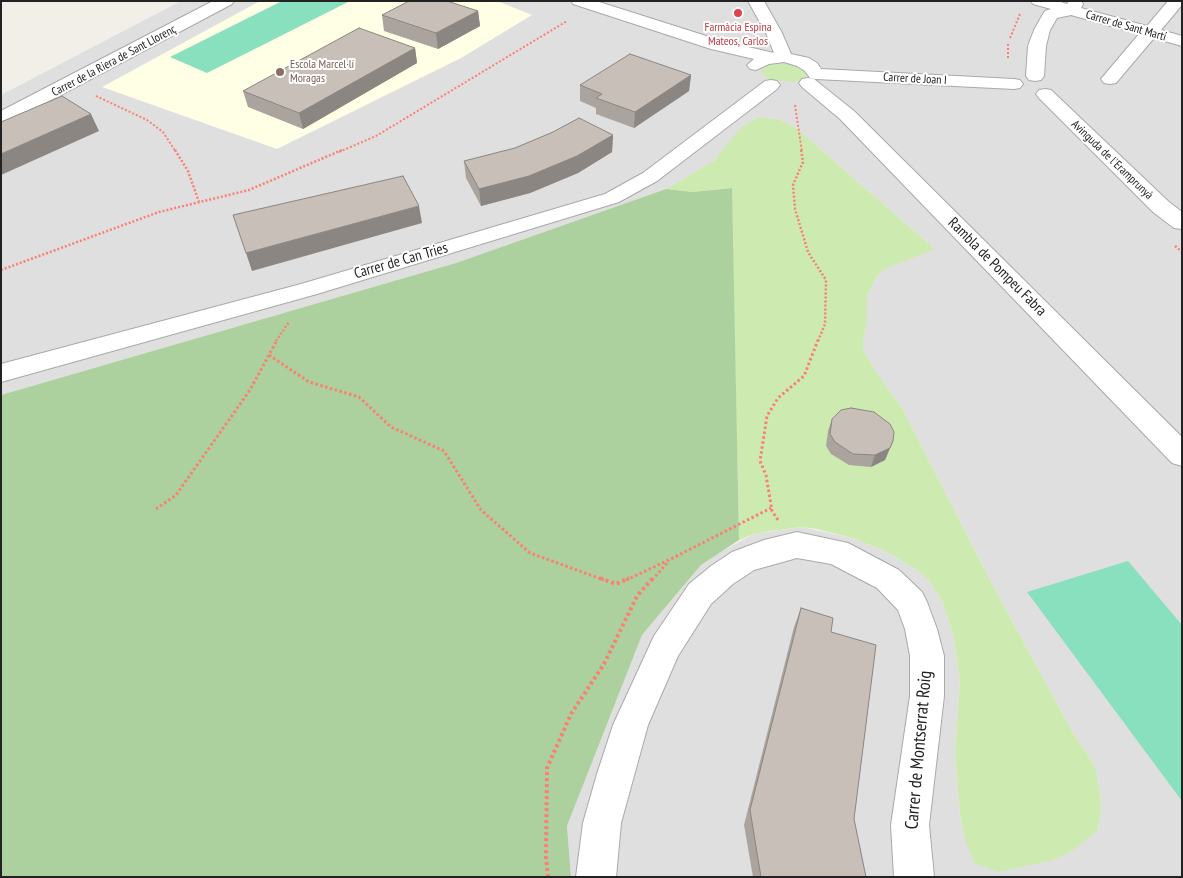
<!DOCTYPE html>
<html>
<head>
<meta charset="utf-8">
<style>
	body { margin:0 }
	#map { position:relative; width:1183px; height:878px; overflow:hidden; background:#f2efe9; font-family:"PT Sans Narrow",sans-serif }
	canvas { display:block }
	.frame { position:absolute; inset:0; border:2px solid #222; pointer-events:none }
</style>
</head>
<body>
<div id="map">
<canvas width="1183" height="878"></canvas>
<div class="frame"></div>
</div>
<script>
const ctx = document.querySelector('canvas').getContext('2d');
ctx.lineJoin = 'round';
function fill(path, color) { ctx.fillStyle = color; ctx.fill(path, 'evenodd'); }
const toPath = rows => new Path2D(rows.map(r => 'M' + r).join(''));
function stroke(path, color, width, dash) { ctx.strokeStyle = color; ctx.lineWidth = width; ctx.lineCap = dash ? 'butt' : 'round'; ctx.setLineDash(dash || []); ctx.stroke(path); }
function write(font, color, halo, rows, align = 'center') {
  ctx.font = font + ' "PT Sans Narrow",sans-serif'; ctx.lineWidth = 4; ctx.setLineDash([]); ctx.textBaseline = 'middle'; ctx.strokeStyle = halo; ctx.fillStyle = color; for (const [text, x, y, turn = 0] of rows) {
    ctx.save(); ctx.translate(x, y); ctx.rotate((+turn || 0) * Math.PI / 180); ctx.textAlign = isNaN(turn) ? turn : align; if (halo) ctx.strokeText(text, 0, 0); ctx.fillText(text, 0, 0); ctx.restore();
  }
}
const residential = toPath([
	[181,1,1182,1,1182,877,571,877,567,826,642,635,701,565,717,554,754,534,801,527,852,538,885,551,919,571,932,585,942,601,953,633,960,682,955,753,960,817,965,839,1097,831,1101,813,1100,792,1095,766,1072,731,993,586,901,406,878,375,864,351,863,341,867,323,867,296,877,276,885,269,934,248,796,128,778,119,758,117,746,124,715,160,666,189,456,263,1,395,1,95]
]);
const education = toPath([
	[260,1,497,1,532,15,461,58,277,149,102,87]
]);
const grass = toPath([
	[772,62,789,62,805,70,806,74,804,78,795,82,772,80,766,78,761,70,762,67],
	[758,117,778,119,796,128,935,249,885,269,877,276,867,296,867,323,863,341,864,351,878,375,901,406,993,586,1072,731,1095,766,1100,792,1101,813,1097,831,1072,851,1053,860,998,872,974,863,965,839,960,816,955,753,960,682,953,633,942,601,932,585,919,571,885,551,852,538,817,529,801,527,771,531,754,534,739,540,731,188,693,192,666,189,715,160,736,133,746,124]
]);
const forest = toPath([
	[732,188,739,540,701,565,642,635,567,826,571,877,1,877,1,395,456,263,666,189,693,192]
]);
const pitch = toPath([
	[282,1,350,1,207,73,170,57],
	[1128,561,1182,625,1182,801,1027,592]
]);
const pathFar3 = toPath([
	[1010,38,1020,14],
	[1008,44,1008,58],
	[96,96,147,120,163,132,176,152],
	[795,105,802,152],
	[339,152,376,136,567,21]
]);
const pathFar2 = toPath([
	[175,150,188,171,199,202],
	[801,150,803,162,793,185,795,209,808,252,826,280,825,324,818,341],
	[1175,246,1182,252],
	[1,270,159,212,249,190,342,150],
	[276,341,289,322]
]);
const pathFar1 = toPath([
	[269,355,309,382,359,397,391,427,444,451,481,510,530,553,604,580],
	[156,509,176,495,250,390,277,340],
	[778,520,772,511,766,475,760,461,767,416,778,398,804,376,818,340],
	[626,580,671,559,771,508],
	[652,580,669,561]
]);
const path = toPath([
	[600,578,616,584,629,578],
	[548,877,546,858,547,768,571,714,604,664,637,596,653,578]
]);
const street = toPath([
	[213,1,234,1,232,4,8,123,1,125,1,111,213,1],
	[571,1,596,1,722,41,774,53,766,33,748,1,764,1,782,33,791,54,809,58,817,63,821,69,1014,79,1020,80,1023,84,1020,88,1014,89,816,79,810,78,805,71,797,66,784,62,769,64,756,70,750,69,747,65,754,59,711,49,573,4,571,1],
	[1031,1,1058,1,1067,4,1069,1,1081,1,1083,4,1081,8,1147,26,1168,1,1182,1,1182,5,1161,30,1182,36,1182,46,1154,38,1116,83,1110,84,1104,83,1101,79,1139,34,1071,15,1057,18,1050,30,1046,46,1044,76,1041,80,1035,81,1029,80,1026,76,1028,46,1034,30,1043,14,1045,11,1051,9,1033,4,1031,1],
	[808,78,814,79,854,111,1182,437,1182,466,1172,463,840,119,802,87,799,83,802,79,808,78],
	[771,80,777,81,780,85,777,89,657,181,619,202,317,294,1,382,1,364,301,284,605,194,643,173,765,81,771,80],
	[1045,89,1051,90,1169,202,1182,212,1182,229,1174,228,1153,212,1039,98,1036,94,1039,90,1045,89],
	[797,532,848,543,899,570,922,592,927,602,937,629,944,656,944,696,929,825,934,877,894,877,891,825,910,696,910,656,905,629,898,610,877,588,831,564,797,558,754,570,733,584,711,604,678,656,648,725,621,823,616,877,576,877,583,823,597,774,613,725,654,636,689,584,711,566,732,552,764,540,797,532]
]);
const wall = toPath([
	[478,11,480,26,438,49,384,31,382,15],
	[415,48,417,63,303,129,248,107,243,91],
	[691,75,689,91,634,128,596,114,596,108,580,101,580,85],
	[613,135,612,152,578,173,530,193,481,206,466,178,464,161],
	[832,419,893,441,885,460,871,467,849,465,831,454,826,446,828,431],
	[801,608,831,632,854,819,866,877,753,877,744,825,794,627]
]);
const shadedWall = toPath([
	[478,11,480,26,438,49,436,33],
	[415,48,417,63,303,129,299,113],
	[691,75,689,91,634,128,635,112],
	[91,114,99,131,1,175,1,154],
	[613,135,612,152,578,173,530,193,481,206,479,189],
	[419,206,422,223,252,271,246,253],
	[893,441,885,460,871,467,875,455]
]);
const building = toPath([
	[409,1,447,1,478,11,436,33,382,15,409,1],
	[359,28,415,48,299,113,243,91,359,28],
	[630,54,691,75,635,112,596,98,602,94,580,85,630,54],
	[62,96,91,114,1,154,1,122,62,96],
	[579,118,613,135,577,156,529,176,479,189,464,161,515,148,553,132,579,118],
	[403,176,419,206,246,253,233,215,403,176],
	[851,408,874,412,890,424,894,432,893,441,890,448,875,455,853,454,835,442,830,434,832,419,841,410,851,408],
	[801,608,833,618,831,632,876,645,854,819,866,877,761,877,750,810,801,608]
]);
const markers = [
	[738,13,5,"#e0444e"],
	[280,72,5,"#8d6e63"]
];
const farStreetnames = [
	["Carrer de Sant Martí",1126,26,16],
	["Carrer de la Riera de Sant Llorenç",114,61,-28],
	["Carrer de Joan I",915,79,3],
	["Avinguda de l'Eramprunyà",1112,160,44]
];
const farHealthnames = [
	["Farmàcia Espina",738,28],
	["Mateos, Carlos",738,42]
];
const farEducationnames = [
	["Escola Marcel·lí",290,65],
	["Moragas",290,79]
];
const streetNames = [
	["Carrer de Can Tries",401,261,-16],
	["Rambla de Pompeu Fabra",997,267,45]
];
const nearStreetnames = [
	["Carrer de Montserrat Roig",919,750,-85]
];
fill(residential, '#e0dfdf');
fill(education, '#ffffe5');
fill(grass, '#cdebb0');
fill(forest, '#add19e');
fill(pitch, '#88e0be');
stroke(street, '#a9a9a9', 2);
stroke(pathFar3, '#fa8072', 2, [2, 2]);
stroke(pathFar2, '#fa8072', 2.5, [2, 2]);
stroke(pathFar1, '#fa8072', 3, [2.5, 2.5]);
stroke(path, '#fa8072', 4, [3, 3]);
fill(street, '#fff');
fill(wall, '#aba49e');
fill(shadedWall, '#8b8681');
fill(building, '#c7bfb8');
stroke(building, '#8b8681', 1);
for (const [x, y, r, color] of markers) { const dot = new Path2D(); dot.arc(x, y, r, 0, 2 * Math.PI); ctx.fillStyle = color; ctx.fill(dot); stroke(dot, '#fff', 2); }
write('12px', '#222', '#fff', farStreetnames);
write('12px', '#be3a42', '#fff', farHealthnames);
write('12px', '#785e54', '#fff', farEducationnames, 'left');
write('15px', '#222', '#fff', streetNames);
write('18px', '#222', '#fff', nearStreetnames);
</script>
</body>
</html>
